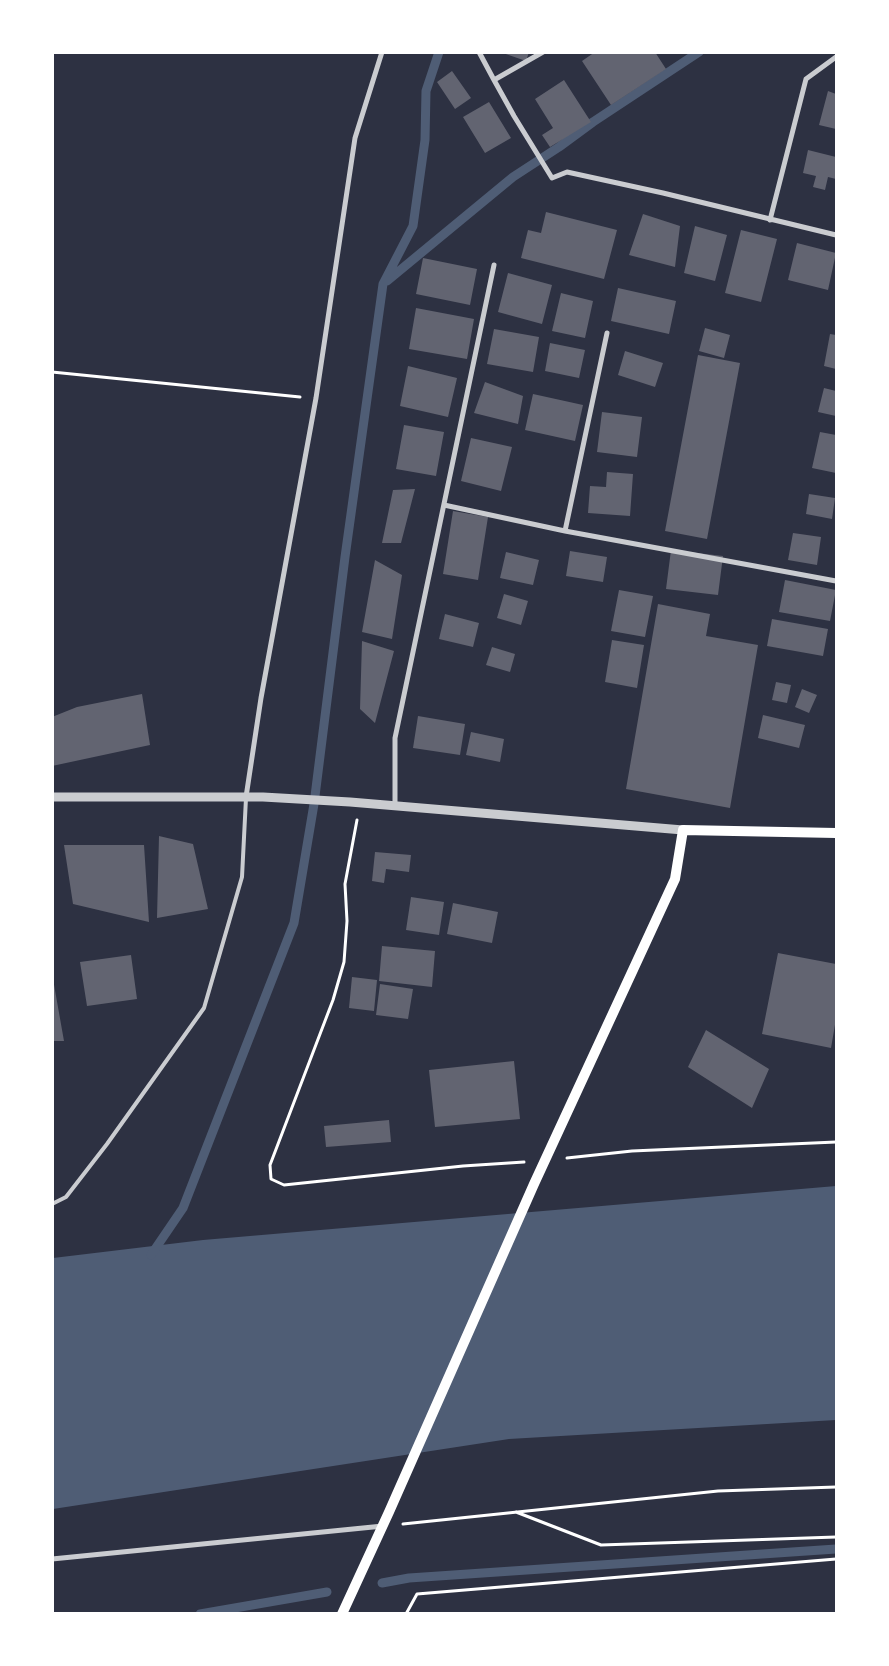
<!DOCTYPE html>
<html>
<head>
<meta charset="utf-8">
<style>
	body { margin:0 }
	#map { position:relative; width:889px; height:1666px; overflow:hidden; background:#2d3142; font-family:Cabin,sans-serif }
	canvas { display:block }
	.frame { position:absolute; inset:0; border:54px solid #fff; pointer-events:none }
</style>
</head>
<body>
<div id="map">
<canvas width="889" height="1666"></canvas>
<div class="frame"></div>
</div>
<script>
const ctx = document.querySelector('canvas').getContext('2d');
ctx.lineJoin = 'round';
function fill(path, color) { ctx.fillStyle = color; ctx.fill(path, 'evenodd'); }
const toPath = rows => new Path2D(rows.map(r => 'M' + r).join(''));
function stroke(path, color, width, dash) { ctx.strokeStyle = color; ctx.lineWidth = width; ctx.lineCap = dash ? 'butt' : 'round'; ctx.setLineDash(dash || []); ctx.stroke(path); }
const water = toPath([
	[836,1186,836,1420,509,1439,53,1509,53,1258,203,1240]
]);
const stream = toPath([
	[387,281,513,177,559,147,593,122,699,52],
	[151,1255,183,1208,294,923,314,804,345,557,383,284,413,226,425,140,426,91,439,52],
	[382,1583,409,1578,836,1549],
	[200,1614,327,1592]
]);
const building = toPath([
	[500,52,529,52,526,61],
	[595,52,655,52,666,69,611,105,582,61],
	[452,71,471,98,455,109,437,82],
	[564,80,591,122,550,147,542,135,553,128,535,99],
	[828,91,836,94,836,129,819,125],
	[489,102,511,138,485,153,463,117],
	[808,150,836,157,836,179,828,177,825,190,813,187,816,176,803,173],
	[546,212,617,230,604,279,521,258,528,230,541,233],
	[643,214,680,226,675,267,629,255],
	[695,226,727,235,715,281,684,273],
	[741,230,777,239,761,302,725,293],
	[797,243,836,253,828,290,788,280],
	[423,258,477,269,470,305,416,294],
	[508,273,552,285,542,324,498,312],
	[618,288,676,301,669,334,611,321],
	[561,293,593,301,585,338,552,331],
	[416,308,474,319,467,359,409,349],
	[705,328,730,335,724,358,699,351],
	[494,329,539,337,533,372,487,364],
	[830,334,836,335,836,369,824,366],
	[550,343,585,350,579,378,545,371],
	[625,351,663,363,655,387,618,375],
	[698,355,740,363,707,539,665,531],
	[408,366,457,378,448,417,400,406],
	[485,382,523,396,518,424,474,413],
	[824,388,836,391,836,416,818,412],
	[533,394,583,405,575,441,525,430],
	[602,412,642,417,637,457,597,452],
	[404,425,444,432,436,476,396,469],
	[820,432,836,435,836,473,812,468],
	[471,438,512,447,501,491,461,481],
	[607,472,633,474,630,516,588,513,590,486,606,487],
	[415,489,401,543,382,543,393,490],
	[809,494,835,498,832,519,806,514],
	[453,511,488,517,478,580,443,574],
	[793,533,821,537,817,565,788,560],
	[671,550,723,556,718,595,666,589],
	[570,551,607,557,603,582,566,576],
	[506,552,539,560,533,585,500,578],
	[375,560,402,575,392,639,362,632],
	[785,580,836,590,830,621,779,612],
	[619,590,653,596,645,637,611,631],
	[504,594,528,601,521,625,497,618],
	[658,604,710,614,706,636,758,645,730,808,626,789],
	[445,614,479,623,473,647,439,639],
	[772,619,828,629,823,656,767,646],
	[612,640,644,645,637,688,605,682],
	[362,641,394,651,375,723,360,709],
	[492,647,515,654,510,672,486,665],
	[776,682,791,685,787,703,772,700],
	[802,689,817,695,809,713,795,707],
	[142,694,150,745,52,766,52,717,77,707],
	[763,715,805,725,799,748,758,738],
	[418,716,465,724,460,755,413,748],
	[471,732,504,739,500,762,466,755],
	[159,836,193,844,208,909,157,918],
	[64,845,144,845,149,922,73,904],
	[375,852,411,855,409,872,386,869,384,883,372,881],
	[411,897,444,902,439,935,406,930],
	[453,903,498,912,492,943,447,934],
	[382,946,435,951,432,987,379,981],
	[778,953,836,964,836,1019,831,1048,762,1034],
	[131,955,137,999,87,1006,80,962],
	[352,977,377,980,374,1011,349,1008],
	[52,979,53,979,64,1041,52,1041],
	[380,984,413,989,408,1019,376,1015],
	[706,1030,769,1069,752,1108,688,1067],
	[514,1061,520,1119,435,1127,429,1070],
	[389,1120,391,1142,326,1147,324,1126]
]);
const path = toPath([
	[52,372,300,397],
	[357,820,345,884,347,921,344,962,333,1000,270,1165,271,1179,284,1185,463,1166,524,1162],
	[567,1158,632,1151,836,1142],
	[516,1512,601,1545,836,1537],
	[403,1524,718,1491,836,1487],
	[406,1614,417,1594,836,1559]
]);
const service = toPath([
	[52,1204,66,1197,107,1144,204,1008,242,877,246,798]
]);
const minor = toPath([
	[479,52,494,80],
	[543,52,494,80,514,116,552,178,567,172,663,193,836,235],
	[770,220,806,79,836,57],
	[444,505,565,531,607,333],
	[565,531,836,581],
	[246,797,261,698,316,398,355,138,382,52],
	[395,806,395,738,494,265],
	[52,1559,383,1526]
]);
const tertiary = toPath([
	[52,797,263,797,350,802,683,830]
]);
const secondary = toPath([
	[342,1614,389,1512,534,1184,675,879,683,830,836,833]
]);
fill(water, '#4f5d75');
stroke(stream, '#4f5d75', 9);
fill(building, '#626471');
stroke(path, '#fff', 3);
stroke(service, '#caccd0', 4);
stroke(minor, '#caccd0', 5);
stroke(tertiary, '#caccd0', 9);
stroke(secondary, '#fff', 10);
</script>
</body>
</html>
